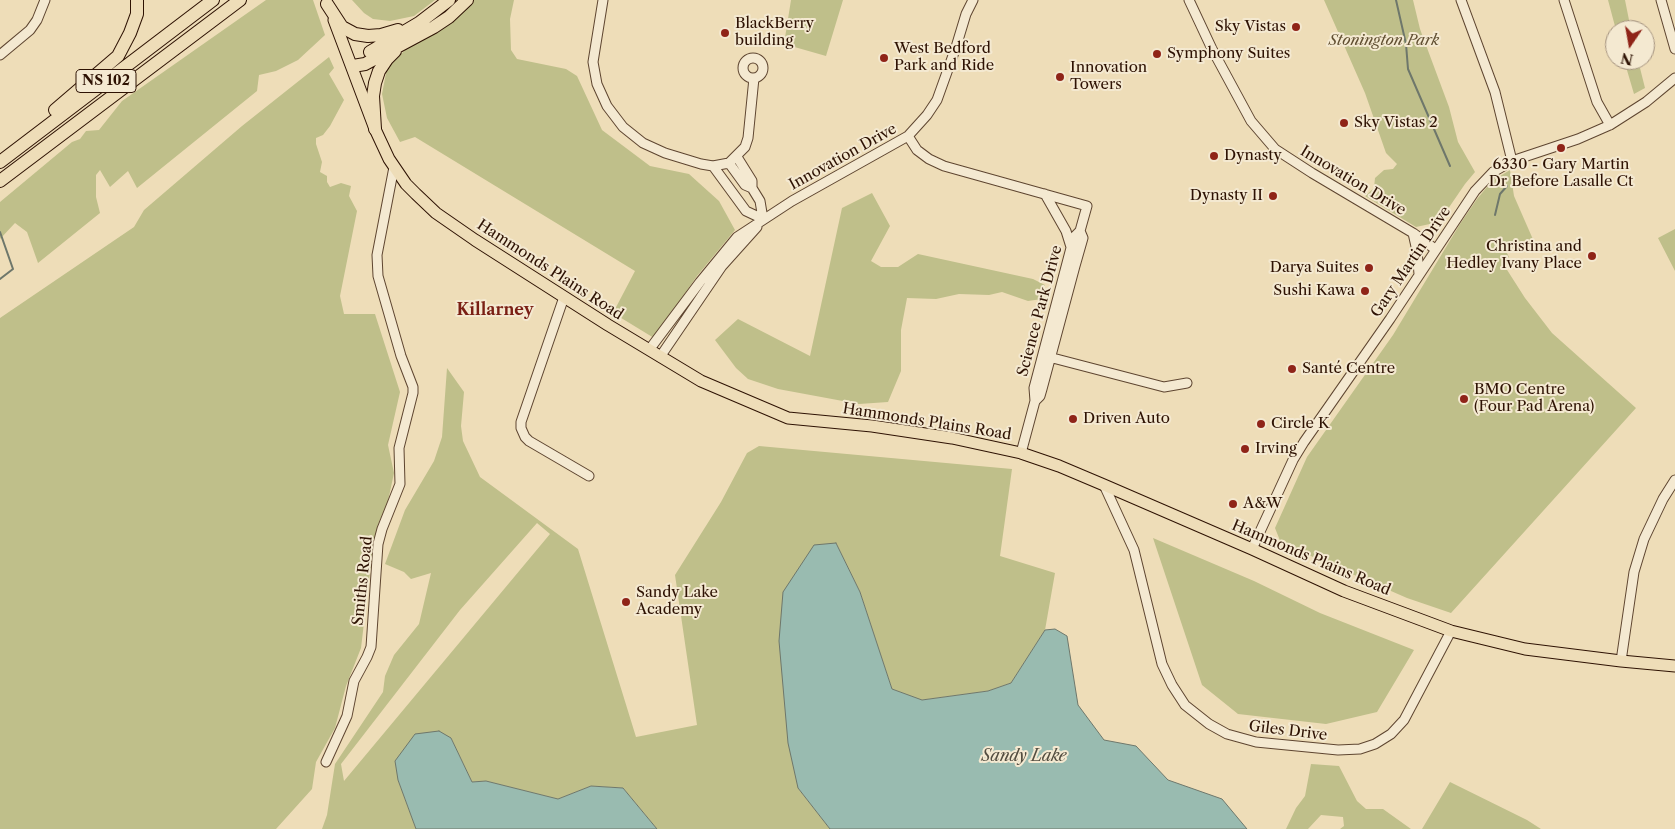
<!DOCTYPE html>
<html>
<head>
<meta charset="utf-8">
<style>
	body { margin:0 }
	#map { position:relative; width:1675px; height:829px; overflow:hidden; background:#eeddb8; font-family:"Libre Caslon Text",serif }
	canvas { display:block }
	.north { position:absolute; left:1605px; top:20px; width:50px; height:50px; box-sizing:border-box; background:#f4e9d1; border:1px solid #a5937f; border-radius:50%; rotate:192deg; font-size:14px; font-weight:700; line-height:20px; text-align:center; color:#2e1203 }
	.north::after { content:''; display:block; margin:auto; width:18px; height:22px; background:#8f2418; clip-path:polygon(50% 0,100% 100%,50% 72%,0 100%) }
</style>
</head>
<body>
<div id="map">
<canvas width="1675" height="829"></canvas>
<div class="north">N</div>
</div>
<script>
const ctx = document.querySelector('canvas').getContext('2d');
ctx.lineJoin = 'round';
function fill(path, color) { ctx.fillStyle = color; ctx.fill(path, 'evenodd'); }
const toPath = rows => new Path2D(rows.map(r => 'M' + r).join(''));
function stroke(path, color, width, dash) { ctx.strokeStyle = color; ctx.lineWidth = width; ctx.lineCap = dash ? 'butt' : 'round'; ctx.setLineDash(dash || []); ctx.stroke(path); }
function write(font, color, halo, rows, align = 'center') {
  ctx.font = font + ' "Libre Caslon Text",serif'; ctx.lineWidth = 4; ctx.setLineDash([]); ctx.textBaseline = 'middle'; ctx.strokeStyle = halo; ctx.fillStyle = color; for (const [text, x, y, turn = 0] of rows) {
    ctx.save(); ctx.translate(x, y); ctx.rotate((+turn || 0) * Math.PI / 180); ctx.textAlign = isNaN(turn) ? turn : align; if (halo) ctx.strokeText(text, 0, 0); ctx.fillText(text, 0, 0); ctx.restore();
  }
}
const green = toPath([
	[266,0,313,0,325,35,298,60,276,71,259,75,257,91,137,188,128,171,110,187,100,170,96,175,96,197,100,213,38,263,27,232,15,223,0,239,0,202,72,142,80,139,86,131,99,130,122,101],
	[352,0,435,0,414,16,390,21,373,19,364,13],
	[474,0,514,0,510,19,511,50,517,59,566,69,577,76,602,130,650,166,689,174,719,201,735,230,697,276,654,338,613,313,635,271,415,137,400,142,387,118,382,94,387,68,408,47,435,33,454,21],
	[791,0,843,0,826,56,784,44],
	[1324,0,1413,0,1420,29,1449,107,1458,142,1475,172,1465,184,1439,222,1416,227,1365,196,1374,188,1375,178,1384,170,1393,169,1397,164,1386,153,1365,93],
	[1608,0,1625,0,1631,30,1616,30],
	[329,57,334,68,329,74,344,100,330,126,323,135,316,138,316,144,322,162,320,172,327,176,327,182,330,187,341,183,351,186,349,196,357,211,340,296,344,314,375,314,400,392,388,445,394,473,388,501,379,522,373,547,361,648,346,686,335,728,316,762,312,789,276,829,0,829,0,318,134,227,144,210,242,126],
	[1624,60,1638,60,1645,88,1634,94],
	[1510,170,1514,196,1535,244,1530,247,1524,241,1506,251,1509,257,1502,262,1525,298,1552,333,1636,408,1451,613,1407,598,1281,543,1275,528,1307,457,1393,335,1460,224,1477,199,1492,181],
	[872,193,890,226,871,261,881,267,898,267,918,254,1033,279,1045,285,1042,299,1028,301,1002,292,989,295,959,294,936,299,907,298,901,330,901,371,888,402,859,404,778,389,748,379,736,368,715,340,738,319,810,356,842,208],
	[1675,229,1675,271,1658,238],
	[447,368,464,392,461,426,463,441,480,477,578,549,636,737,697,725,675,575,721,502,747,453,759,446,1012,469,1000,556,1055,573,1045,630,1011,683,988,691,921,700,892,689,860,592,836,543,798,788,830,829,657,829,623,788,591,786,558,799,486,781,472,782,451,738,398,780,416,829,322,829,327,815,335,764,383,692,385,676,394,655,419,624,431,573,411,579,404,572,385,564,405,510,434,461,442,437],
	[537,523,550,534,344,781,341,764,460,610],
	[1153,538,1254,581,1320,613,1414,650,1377,712,1326,724,1238,714,1202,685],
	[1311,764,1339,766,1357,801,1366,809,1383,809,1411,829,1340,829,1344,826,1343,817,1321,815,1308,829,1286,829,1296,808,1305,796],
	[1450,782,1527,820,1541,829,1422,829]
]);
const water = toPath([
	[836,543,860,592,892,689,922,700,988,691,1011,683,1045,630,1055,629,1067,636,1078,705,1104,740,1136,746,1168,780,1222,799,1247,829,830,829,798,788,788,743,779,641,783,592,814,545,836,543],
	[439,731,451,738,472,782,486,781,558,799,591,786,623,788,657,829,416,829,398,780,395,761,415,734,439,731]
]);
const stream = toPath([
	[1396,0,1406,44,1408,69,1450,166],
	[1515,183,1526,187,1531,184],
	[1495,215,1500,194,1507,186],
	[0,232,13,269,0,279]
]);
const minor = toPath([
	[603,0,593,62,597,84,607,106,623,127,643,143,665,153,701,164,713,166,729,163,745,147,748,138,754,78],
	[1189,0,1212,49,1251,121,1275,149,1312,173,1413,233,1435,249],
	[1461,0,1495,92,1512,161],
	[1564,0,1597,102,1610,125],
	[1661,0,1675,49],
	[0,55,30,30,37,20,45,0],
	'743 68a10 10 0 1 1 20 0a10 10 0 1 1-20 0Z',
	[908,136,917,150,929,159,944,166,1087,206,1080,231,1083,238,1075,266,1042,389,1040,396,1035,401],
	[737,157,752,181,752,188],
	[729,163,745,185,752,188,760,201,763,219],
	[713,166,746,211,763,219],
	[1045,194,1066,231,1071,247],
	[1413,233,1417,251,1419,274],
	[564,297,521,422,521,428,525,437,529,441,589,476],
	[649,350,700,282,737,237,792,201,908,136,927,115,937,100,956,47,966,14,973,0],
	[1045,356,1164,387,1187,383],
	[660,357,722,266,757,227],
	[1021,453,1035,401,1034,388,1071,248,1075,236,1080,231],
	[1104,485,1134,550,1162,664,1172,685,1185,705,1209,724,1227,734,1256,742,1338,750,1360,749,1375,744,1391,734,1404,720,1451,631],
	[1252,549,1293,460,1304,442,1390,319,1475,191,1493,172,1512,161,1578,139,1610,125,1646,102,1675,78],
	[1621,661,1634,572,1644,539,1663,499,1675,480],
	[326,762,347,716,354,681,367,657,371,647,378,544,382,529,400,484,399,448,413,393,413,387,401,356,378,276,377,255,394,167]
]);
const major = toPath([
	[334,20,375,129,389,159,406,184,416,194,436,213,475,240,608,325,701,381,788,418,872,426,952,438,1021,453,1059,466,1104,485,1252,549,1344,591,1451,631,1525,649,1621,661,1675,666]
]);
const highway = toPath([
	[327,4,342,27,355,34,368,36,381,35,398,30],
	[370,52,419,23,449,0],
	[353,66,365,64,434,27,449,17,467,0],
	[55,110,118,56,130,33,137,14,137,0],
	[375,129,373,96,375,83,379,71,387,59,395,51],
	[0,162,213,0],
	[0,181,240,0]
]);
const markers = [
	[1296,27,5,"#8f2418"],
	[725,33,5,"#8f2418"],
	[1157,54,5,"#8f2418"],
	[884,58,5,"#8f2418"],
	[1060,77,5,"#8f2418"],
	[1344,123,5,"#8f2418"],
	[1561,148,5,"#8f2418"],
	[1214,156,5,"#8f2418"],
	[1273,196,5,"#8f2418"],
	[1592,256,5,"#8f2418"],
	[1369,268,5,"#8f2418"],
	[1365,291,5,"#8f2418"],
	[1292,369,5,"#8f2418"],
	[1464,399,5,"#8f2418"],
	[1073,419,5,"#8f2418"],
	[1261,424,5,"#8f2418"],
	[1245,449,5,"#8f2418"],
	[1233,504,5,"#8f2418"],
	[626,602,5,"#8f2418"]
];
const shields = [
	[106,81,60]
];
const shieldNames = [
	["NS 102",106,81]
];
const poiNames = [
	["BlackBerry",735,24],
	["building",735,41],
	["Sky Vistas",1286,27,"right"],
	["West Bedford",894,49],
	["Park and Ride",894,66],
	["Symphony Suites",1167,54],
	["Innovation",1070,68],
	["Towers",1070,85],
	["Sky Vistas 2",1354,123],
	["Dynasty",1224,156],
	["6330 - Gary Martin",1561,165,"center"],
	["Dr Before Lasalle Ct",1561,182,"center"],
	["Dynasty II",1263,196,"right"],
	["Christina and",1582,247,"right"],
	["Hedley Ivany Place",1582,264,"right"],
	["Darya Suites",1359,268,"right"],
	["Sushi Kawa",1355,291,"right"],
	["Santé Centre",1302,369],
	["BMO Centre",1474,390],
	["(Four Pad Arena)",1474,407],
	["Driven Auto",1083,419],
	["Circle K",1271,424],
	["Irving",1255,449],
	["A&W",1243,504],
	["Sandy Lake",636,593],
	["Academy",636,610]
];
const parkNames = [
	["Stonington Park",1384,41]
];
const streetNames = [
	["Innovation Drive",843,157,-29],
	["Innovation Drive",1353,181,31],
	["Gary Martin Drive",1411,262,-56],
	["Hammonds Plains Road",550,270,33],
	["Science Park Drive",1040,311,-75],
	["Hammonds Plains Road",927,422,9],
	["Hammonds Plains Road",1311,558,23],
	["Smiths Road",363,581,-84],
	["Giles Drive",1288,731,7]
];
const neighbourhoodNames = [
	["Killarney",495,310]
];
const waterNames = [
	["Sandy Lake",1024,756]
];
fill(green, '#bfbf8a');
fill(water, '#99bbb0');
stroke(water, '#6e776b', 1);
stroke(stream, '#6e776b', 2);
stroke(minor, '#5e4530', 11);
stroke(major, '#2e1203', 13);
stroke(highway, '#2e1203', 14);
stroke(minor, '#f4e9d1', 9);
stroke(major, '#eeddb8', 11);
stroke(highway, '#eeddb8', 12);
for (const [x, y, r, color] of markers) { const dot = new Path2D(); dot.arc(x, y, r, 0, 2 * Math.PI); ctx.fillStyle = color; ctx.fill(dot); stroke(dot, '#f4e9d1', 2); }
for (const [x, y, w] of shields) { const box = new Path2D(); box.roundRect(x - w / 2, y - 11.5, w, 23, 4); ctx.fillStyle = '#f4e9d1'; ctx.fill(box); stroke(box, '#2e1203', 1); }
write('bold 14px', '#2e1203', null, shieldNames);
write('15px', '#2e1203', '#f4e9d1', poiNames, 'left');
write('italic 15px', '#614f32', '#f4e9d1', parkNames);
write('15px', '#2e1203', '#f4e9d1', streetNames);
write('bold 16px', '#7a1f14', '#f4e9d1', neighbourhoodNames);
write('italic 16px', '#534d40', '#f4e9d1', waterNames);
</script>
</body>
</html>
